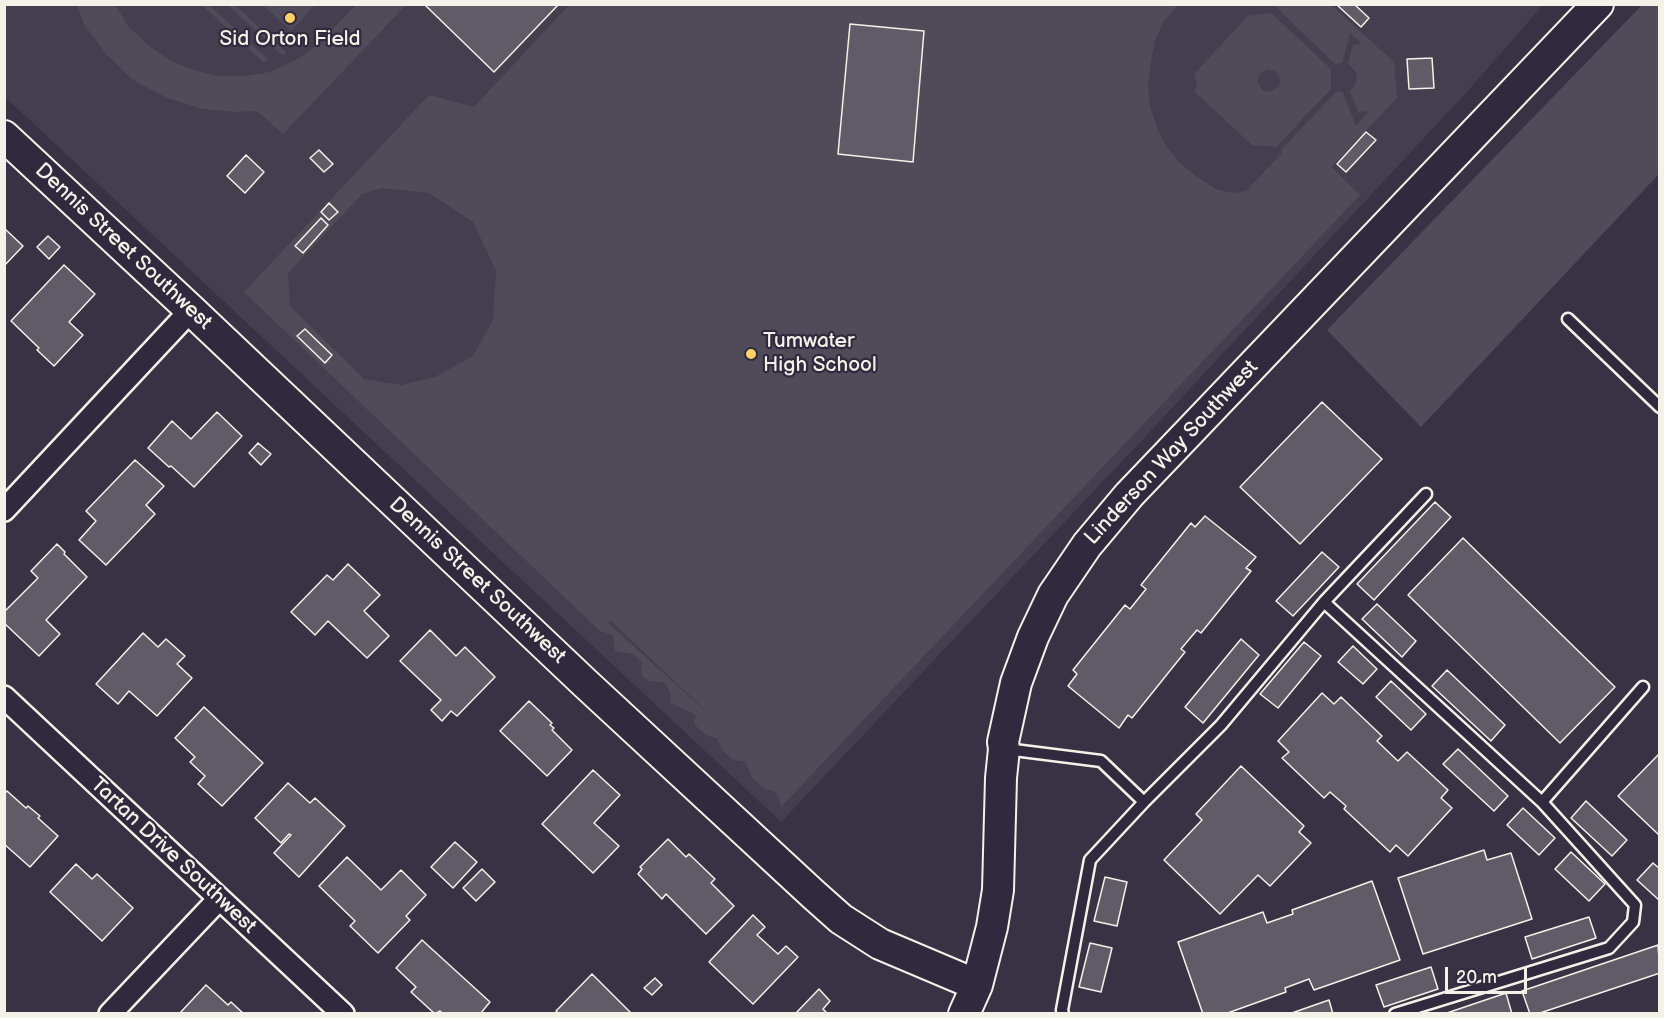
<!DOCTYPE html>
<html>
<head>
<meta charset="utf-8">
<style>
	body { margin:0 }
	#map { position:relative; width:1664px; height:1018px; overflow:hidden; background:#373244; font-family:"Balsamiq Sans",sans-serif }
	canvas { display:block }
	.frame { position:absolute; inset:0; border:6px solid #f4f1e8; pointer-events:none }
	.scale { position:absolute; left:1445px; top:967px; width:82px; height:27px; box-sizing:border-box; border:3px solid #f4f1e8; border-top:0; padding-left:8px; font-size:18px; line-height:21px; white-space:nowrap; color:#f4f1e8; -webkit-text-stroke:4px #2f2a3d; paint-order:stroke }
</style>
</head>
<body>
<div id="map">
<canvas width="1664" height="1018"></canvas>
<div class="frame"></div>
<div class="scale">20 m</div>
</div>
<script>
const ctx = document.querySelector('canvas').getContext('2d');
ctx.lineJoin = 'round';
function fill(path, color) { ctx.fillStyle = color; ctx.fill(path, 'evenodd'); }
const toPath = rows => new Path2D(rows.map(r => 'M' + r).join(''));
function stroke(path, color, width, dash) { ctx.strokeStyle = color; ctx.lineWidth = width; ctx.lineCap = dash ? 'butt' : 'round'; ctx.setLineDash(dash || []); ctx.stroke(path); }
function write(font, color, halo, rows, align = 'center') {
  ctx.font = font + ' "Balsamiq Sans",sans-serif'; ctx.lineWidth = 4.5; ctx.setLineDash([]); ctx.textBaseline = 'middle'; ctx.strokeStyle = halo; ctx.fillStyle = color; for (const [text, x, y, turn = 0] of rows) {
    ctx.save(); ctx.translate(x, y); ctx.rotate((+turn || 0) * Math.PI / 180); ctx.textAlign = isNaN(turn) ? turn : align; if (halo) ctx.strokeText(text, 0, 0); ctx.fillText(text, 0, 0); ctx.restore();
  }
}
const built = toPath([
	[4,5,1543,5,1467,92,1146,436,781,822,5,97]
]);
const green = toPath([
	[77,5,115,5,129,27,149,46,171,61,194,70,218,76,245,76,270,72,294,61,311,50,325,37,356,5,406,5,283,134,257,111,236,112,203,109,167,98,133,80,106,54,84,24],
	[202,5,209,5,268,59,264,63],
	[228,5,235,5,286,52,283,56],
	[263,5,315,5,291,31],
	[569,5,1178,5,1163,22,1155,41,1151,61,1148,84,1150,106,1157,128,1165,145,1180,163,1197,177,1216,189,1232,193,1246,191,1282,153,1282,149,1336,92,1342,91,1356,126,1369,111,1358,112,1350,91,1355,85,1357,79,1356,72,1348,64,1353,45,1362,43,1350,33,1342,63,1335,64,1274,5,1331,5,1394,62,1397,98,1331,167,1360,195,782,806,780,804,779,798,774,791,765,789,753,779,745,762,733,760,722,750,717,738,706,735,694,724,696,715,671,703,670,693,666,683,649,681,641,675,642,662,633,654,615,651,613,635,600,631,244,292,429,95,474,107],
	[381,188,429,193,473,222,496,271,493,320,473,356,435,377,401,385,364,379,290,306,288,273,362,194],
	[610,620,722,726,608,623],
	[1642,5,1659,5,1659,174,1421,427,1327,330],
	[1271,13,1331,69,1331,89,1276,147,1252,145,1195,92,1197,82,1194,74,1248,16],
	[1268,69,1276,72,1280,78,1279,86,1270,92,1262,90,1257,82,1259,74]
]);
const building = toPath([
	[427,4,559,4,494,72,426,6,427,4],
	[1336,4,1354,4,1369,18,1361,27,1336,4],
	[850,24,924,31,913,162,838,154,850,24],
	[1432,58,1434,88,1409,89,1407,59,1432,58],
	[1366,132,1376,140,1346,172,1337,164,1366,132],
	[319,150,333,164,324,172,310,158,319,150],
	[246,155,264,172,245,193,227,176,246,155],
	[329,203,338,212,329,220,321,212,329,203],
	[321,218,328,225,303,253,295,246,321,218],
	[4,228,23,246,4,266,4,228],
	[48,236,60,247,49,259,37,247,48,236],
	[64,265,95,294,69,322,83,335,54,366,37,350,39,348,11,321,64,265],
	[305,329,332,355,325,363,297,336,305,329],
	[1322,402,1382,459,1300,544,1240,487,1322,402],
	[217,412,242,436,194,487,171,466,169,467,148,448,172,421,191,439,217,412],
	[258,443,271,454,261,465,249,453,258,443],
	[135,460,164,486,146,505,155,514,106,565,79,540,96,521,86,511,135,460],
	[1435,502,1451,517,1374,600,1357,584,1435,502],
	[1205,516,1256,557,1246,568,1251,571,1201,633,1197,630,1181,649,1185,652,1132,718,1128,715,1119,728,1068,686,1077,674,1073,670,1125,605,1130,609,1146,589,1141,585,1191,523,1195,527,1205,516],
	[1463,538,1615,687,1560,743,1408,595,1463,538],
	[57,544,65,552,64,554,87,577,46,620,60,634,39,656,4,623,4,612,38,578,31,571,57,544],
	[1322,552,1339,567,1293,616,1276,601,1322,552],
	[348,564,380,595,364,611,389,636,367,658,328,621,315,635,291,612,327,575,333,580,348,564],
	[1377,604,1416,641,1402,657,1362,619,1377,604],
	[430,630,456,656,465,647,495,677,457,716,451,711,442,721,431,710,441,700,400,661,430,630],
	[143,633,158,647,166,639,185,656,177,664,192,678,157,716,129,691,118,704,96,684,143,633],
	[1241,639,1259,655,1203,723,1185,707,1241,639],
	[1304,642,1321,656,1278,708,1260,694,1304,642],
	[1353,646,1377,669,1363,684,1338,662,1353,646],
	[1447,670,1505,725,1491,741,1432,686,1447,670],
	[1391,681,1426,714,1411,730,1376,697,1391,681],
	[1322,693,1334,704,1341,697,1382,736,1377,741,1398,761,1407,752,1448,790,1441,798,1452,808,1408,856,1396,845,1390,852,1344,809,1346,806,1330,792,1324,798,1282,758,1289,752,1278,741,1322,693],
	[529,701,552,723,550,725,554,728,552,730,572,750,547,776,500,731,529,701],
	[204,707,263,763,222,806,198,784,205,776,190,762,195,757,175,738,204,707],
	[1458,749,1508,796,1494,811,1443,764,1458,749],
	[1660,753,1660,836,1618,796,1660,753],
	[1241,766,1304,826,1299,832,1311,843,1270,886,1258,875,1220,914,1164,860,1202,820,1196,814,1241,766],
	[593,770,620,795,594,823,619,846,593,873,542,824,593,770],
	[288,783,310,803,315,798,345,826,299,877,274,853,291,835,289,834,281,843,255,818,288,783],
	[7,791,26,808,28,806,40,816,38,818,58,836,30,867,4,844,4,794,7,791],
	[1586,801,1627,840,1612,856,1571,818,1586,801],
	[1523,808,1555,838,1539,855,1507,825,1523,808],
	[668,839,686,857,689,854,715,879,711,883,734,906,706,934,666,894,662,899,638,874,642,869,640,867,668,839],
	[455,842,477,862,453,888,431,867,455,842],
	[1484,850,1487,860,1511,853,1532,919,1423,954,1398,878,1484,850],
	[1571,852,1605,884,1589,901,1555,869,1571,852],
	[347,857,381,890,401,870,426,895,406,916,410,920,378,953,350,926,355,921,319,886,347,857],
	[1653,863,1660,869,1660,901,1637,880,1653,863],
	[76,864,92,879,97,874,133,908,102,941,50,892,76,864],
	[482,869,495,882,476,901,463,888,482,869],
	[1105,877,1127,882,1117,926,1094,921,1105,877],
	[1372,881,1400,960,1314,990,1309,979,1285,988,1286,992,1225,1014,1203,1014,1178,942,1263,912,1267,923,1293,914,1292,910,1372,881],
	[753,915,765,927,757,935,778,954,786,946,798,957,753,1004,709,962,753,915],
	[1589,917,1596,938,1532,959,1525,937,1589,917],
	[422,940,490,1002,480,1014,443,1014,440,1011,435,1014,411,992,416,987,396,968,422,940],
	[1090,943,1112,948,1101,992,1079,987,1090,943],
	[1658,945,1660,973,1537,1014,1530,1014,1522,991,1658,945],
	[1431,967,1438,989,1384,1007,1376,985,1431,967],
	[592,974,631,1013,631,1014,559,1014,556,1011,592,974],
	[655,978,662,985,652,995,644,988,655,978],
	[206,985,228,1005,231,1002,244,1014,179,1014,206,985],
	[819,989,830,1001,823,1009,828,1014,795,1014,819,989],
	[1506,993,1512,1014,1444,1014,1506,993],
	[1329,1000,1333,1014,1289,1014,1329,1000]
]);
const lane = toPath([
	[1568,319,1660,407],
	[1324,602,1542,802,1643,687],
	[1006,749,1101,761,1144,802,1221,725,1324,602,1426,494],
	[1063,1014,1062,1010,1090,860,1144,802],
	[1395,1014,1609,948,1633,922,1635,905,1542,802]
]);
const street = toPath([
	[4,510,191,310],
	[4,697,343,1014],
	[110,1014,219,899]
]);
const secondary = toPath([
	[4,136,191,310,586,684,814,895,841,919,880,944,977,985],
	[964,1014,977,985,992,927,998,890,1001,778,1004,749,1003,742,1016,683,1033,637,1053,595,1087,545,1129,495,1598,4]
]);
const markers = [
	[290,18,6,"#ffd166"],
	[751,354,6,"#ffd166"]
];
const poiNames = [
	["Sid Orton Field",290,40],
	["Tumwater",763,342,"left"],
	["High School",763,366,"left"]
];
const streetNames = [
	["Dennis Street Southwest",123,247,43],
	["Linderson Way Southwest",1172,453,-47],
	["Dennis Street Southwest",477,581,43],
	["Tartan Drive Southwest",173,856,43]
];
fill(built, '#433f4e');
fill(green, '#504b59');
fill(building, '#5f5c67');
stroke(building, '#f4f1e8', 1.5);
stroke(lane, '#f4f1e8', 15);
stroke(street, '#f4f1e8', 26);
stroke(secondary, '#f4f1e8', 34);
stroke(lane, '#2f2a3d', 10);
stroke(street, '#2f2a3d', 21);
stroke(secondary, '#2f2a3d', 30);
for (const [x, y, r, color] of markers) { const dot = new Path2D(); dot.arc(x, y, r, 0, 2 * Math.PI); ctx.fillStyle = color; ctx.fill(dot); stroke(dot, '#2f2a3d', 2); }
write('21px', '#f4f1e8', '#2f2a3d', poiNames);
write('21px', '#f4f1e8', '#2f2a3d', streetNames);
</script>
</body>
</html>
